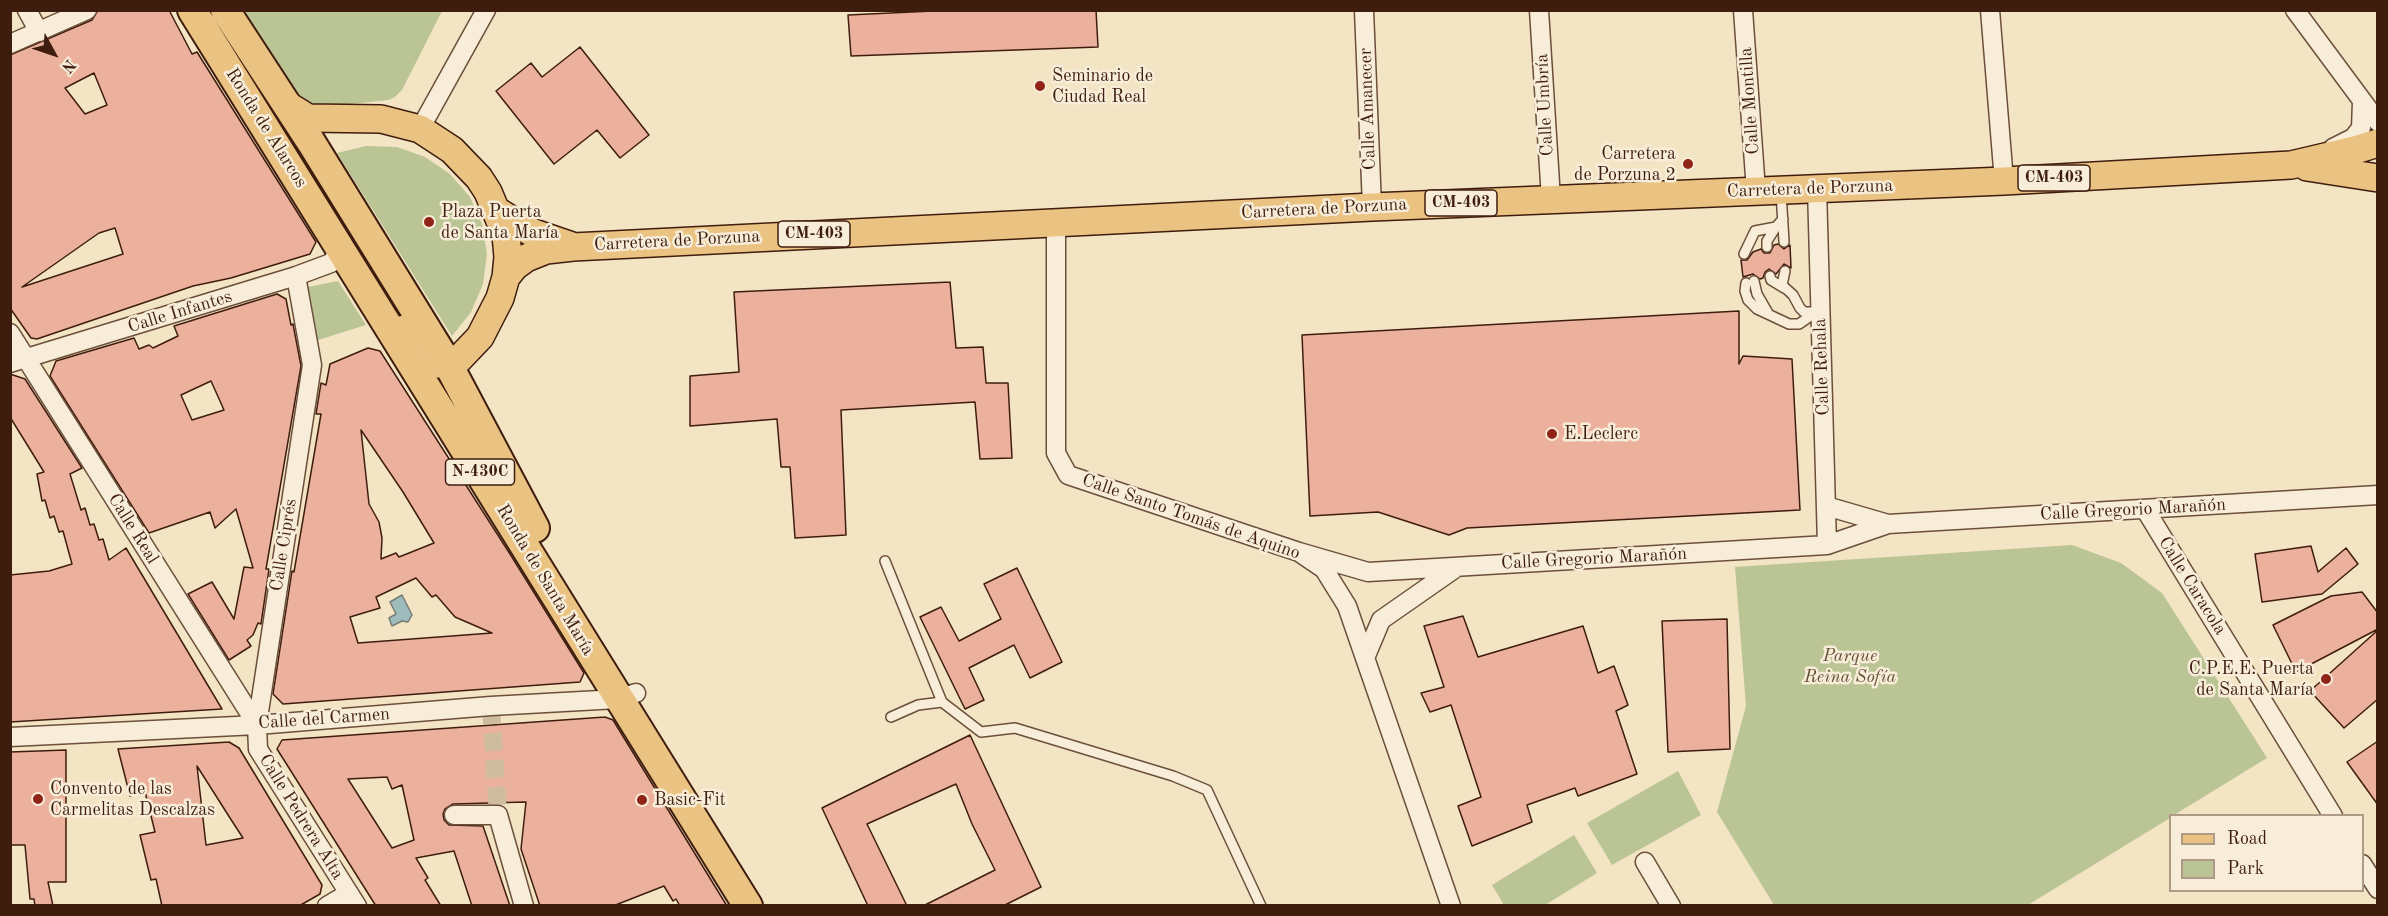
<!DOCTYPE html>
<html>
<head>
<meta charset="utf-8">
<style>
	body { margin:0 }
	#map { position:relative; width:2388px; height:916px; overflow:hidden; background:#f3e4c3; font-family:"Old Standard TT",serif }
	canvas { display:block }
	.frame { position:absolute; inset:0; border:12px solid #3f1d0e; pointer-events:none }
	.legend { position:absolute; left:2169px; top:814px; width:195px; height:78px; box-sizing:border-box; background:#f7edd8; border:2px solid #ad9a87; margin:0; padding:8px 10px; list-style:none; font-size:18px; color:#3f1d0e }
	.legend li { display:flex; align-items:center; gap:12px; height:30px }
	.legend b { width:30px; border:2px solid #ad9a87 }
	.north { position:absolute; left:24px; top:24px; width:60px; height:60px; -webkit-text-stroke:4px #f7edd8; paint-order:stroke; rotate:130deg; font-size:16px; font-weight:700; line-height:24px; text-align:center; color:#3f1d0e }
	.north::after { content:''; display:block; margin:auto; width:21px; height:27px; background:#3f1d0e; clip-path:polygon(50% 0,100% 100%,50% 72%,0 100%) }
</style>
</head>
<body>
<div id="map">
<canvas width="2388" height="916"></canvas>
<div class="frame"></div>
<ul class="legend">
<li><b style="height:8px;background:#eac282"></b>Road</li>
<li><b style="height:16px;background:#bac494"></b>Park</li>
</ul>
<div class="north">N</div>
</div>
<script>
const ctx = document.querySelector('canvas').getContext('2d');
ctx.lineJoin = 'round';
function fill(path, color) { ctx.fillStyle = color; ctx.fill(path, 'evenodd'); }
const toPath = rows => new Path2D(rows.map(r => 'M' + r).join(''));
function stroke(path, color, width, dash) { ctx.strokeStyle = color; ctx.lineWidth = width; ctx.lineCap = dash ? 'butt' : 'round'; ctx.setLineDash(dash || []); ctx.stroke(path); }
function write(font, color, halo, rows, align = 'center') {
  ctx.font = font + ' "Old Standard TT",serif'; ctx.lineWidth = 5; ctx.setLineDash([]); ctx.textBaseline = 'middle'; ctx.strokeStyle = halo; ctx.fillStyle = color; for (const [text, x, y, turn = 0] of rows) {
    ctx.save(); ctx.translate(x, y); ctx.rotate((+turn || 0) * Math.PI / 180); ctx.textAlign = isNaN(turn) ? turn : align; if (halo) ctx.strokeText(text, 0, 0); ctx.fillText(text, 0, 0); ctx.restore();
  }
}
const green = toPath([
	[236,11,442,11,402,90,395,97,388,100,322,107,302,104],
	[366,146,397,147,425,157,450,174,470,197,482,224,487,254,483,284,471,312,452,336,337,153],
	[338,281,366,325,318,340,308,287],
	[2072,545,2121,563,2162,593,2267,758,2174,815,2170,816,2170,818,2028,905,1774,905,1717,812,1746,706,1735,567],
	[1678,771,1701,815,1612,865,1587,823],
	[1574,835,1597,873,1545,905,1504,905,1492,885]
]);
const water = toPath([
	[402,595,412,615,408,622,402,621,392,626,389,618,396,614,390,602,402,595]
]);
const building = toPath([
	[98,10,169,10,192,54,197,52,316,242,310,254,231,278,193,286,37,339,31,338,10,308,10,55,92,20,98,10],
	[94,73,107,105,85,114,65,88,94,73],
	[115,228,123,254,22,287,99,233,115,228],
	[954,10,1096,10,1098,47,851,56,848,15,954,10],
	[580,47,649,135,620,158,597,130,554,164,496,91,531,63,542,77,580,47],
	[1778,244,1784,249,1790,245,1791,268,1784,264,1776,274,1769,269,1765,272,1763,278,1760,279,1753,274,1743,277,1741,260,1747,260,1753,252,1761,249,1764,253,1770,253,1774,245,1778,244],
	[950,282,956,348,983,347,986,383,1008,383,1012,458,980,459,975,402,841,410,846,535,795,538,790,467,781,467,777,419,690,426,690,376,739,372,734,292,950,282],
	[277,294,286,299,291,325,293,324,301,366,266,569,269,569,261,624,258,623,253,635,247,640,251,646,229,660,188,594,212,582,234,619,244,567,253,568,236,509,215,528,210,512,149,533,50,376,56,361,134,338,139,349,149,345,153,348,178,336,174,326,277,294],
	[211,381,224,410,192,420,181,395,211,381],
	[1739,311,1739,364,1743,356,1792,359,1800,510,1467,528,1449,535,1378,512,1310,516,1302,335,1739,311],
	[368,348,380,351,510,554,584,673,580,682,283,704,273,694,292,571,294,572,321,414,316,414,321,383,326,385,330,364,368,348],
	[361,430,403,492,434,543,399,557,396,553,381,559,382,538,379,522,369,504,361,430],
	[416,578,432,597,436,595,455,617,492,633,358,643,350,617,380,608,376,597,416,578],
	[10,374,25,379,82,468,70,474,81,510,85,508,90,525,94,524,99,540,103,539,109,560,126,548,222,709,10,722,10,575,49,571,72,564,63,531,59,532,54,516,50,518,45,500,42,501,37,474,44,472,10,417,10,374],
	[2311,546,2318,572,2346,548,2358,564,2322,594,2262,602,2255,554,2311,546],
	[1017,568,1062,662,1030,678,1014,645,969,668,984,700,965,709,920,617,941,607,959,641,1001,619,984,584,1017,568],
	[2362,592,2378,613,2378,629,2296,672,2273,625,2331,596,2362,592],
	[1463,616,1478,657,1583,626,1598,673,1614,666,1628,705,1616,711,1637,774,1578,796,1575,788,1527,805,1532,822,1472,846,1458,806,1481,797,1451,705,1430,712,1421,693,1444,687,1424,626,1463,616],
	[1727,619,1730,749,1668,752,1662,621,1727,619],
	[2378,630,2378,699,2344,728,2310,691,2378,630],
	[605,717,613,720,727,906,680,906,676,899,673,901,664,886,613,906,540,906,521,849,526,802,453,804,445,809,443,814,444,820,449,825,483,826,510,906,472,906,454,851,416,858,428,878,425,880,441,906,376,906,277,749,282,740,605,717],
	[387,777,392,789,402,785,414,840,392,848,348,779,387,777],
	[970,735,1041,887,1003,906,923,906,995,870,972,824,956,784,867,824,907,906,868,906,822,808,970,735],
	[2378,741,2378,805,2347,762,2378,741],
	[229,742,239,748,322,885,320,894,299,906,162,906,156,879,151,880,140,835,155,832,145,792,130,796,118,749,229,742],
	[197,766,230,818,243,838,206,845,197,766],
	[66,750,66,882,48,882,53,906,35,906,34,899,30,899,25,845,10,845,10,752,66,750]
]);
const minorTunnel = toPath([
	[491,706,498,815]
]);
const service = toPath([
	[1781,192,1784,242],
	[1767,247,1767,241,1776,227],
	[1744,254,1755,231,1776,227,1783,219],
	[1785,271,1782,285,1793,295,1800,308,1804,312,1814,312],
	[1770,276,1771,280,1784,288],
	[1754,281,1757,294,1768,313],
	[1746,283,1745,291,1748,300,1757,309,1789,324,1799,324,1816,312],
	[885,561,942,702],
	[891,717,918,705,942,702,981,732,1015,728,1173,776,1207,790,1261,906]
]);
const minor = toPath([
	[27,10,39,32],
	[1364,10,1372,207],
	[1539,10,1551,199],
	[1743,10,1756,191],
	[1990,10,2004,181],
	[2295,10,2378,122],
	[10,44,87,10],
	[420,129,486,10],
	[2333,148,2353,138,2361,128,2362,102],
	[1817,188,1827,545],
	[1056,222,1056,453,1068,475,1299,552,1324,569,1347,606,1451,906],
	[296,276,312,365,257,725,258,749,357,906],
	[10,333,257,725],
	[10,363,296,276,331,263,336,256,338,247],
	[1826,506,1888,524],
	[2145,509,2333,816],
	[1299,552,1368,572,1827,545,1888,524,2378,495],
	[1365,658,1381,620,1457,567],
	[10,737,257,725,491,706,618,699,636,693],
	[454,815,498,815,524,906],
	[1645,862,1671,906],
	[2362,864,2378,889],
	[327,906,349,893]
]);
const primary = toPath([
	[287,105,308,118,381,119,420,129,452,150,479,178,488,192,506,235,508,257,506,277,500,298,480,337,459,359,448,364,437,364,426,360,404,329],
	[2307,167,2378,178],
	[497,211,531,232,569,245],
	[506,277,515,266,526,258,546,250,573,247,1372,207,2004,181,2291,165,2355,150,2378,143]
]);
const trunk = toPath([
	[192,10,748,906],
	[225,10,311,142,448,364,535,528]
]);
const markers = [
	[1040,86,6,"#8f2418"],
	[1688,164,6,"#8f2418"],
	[429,222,6,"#8f2418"],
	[1552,434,6,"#8f2418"],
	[2326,679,6,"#8f2418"],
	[38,799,6,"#8f2418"],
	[642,800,6,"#8f2418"]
];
const shields = [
	[2054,178,72],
	[1461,203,72],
	[814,234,72],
	[480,472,69]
];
const shieldNames = [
	["CM-403",2054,178],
	["CM-403",1461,203],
	["CM-403",814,234],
	["N-430C",480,472]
];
const poiNames = [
	["Seminario de",1052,76],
	["Ciudad Real",1052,97],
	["Carretera",1676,154,"right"],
	["de Porzuna 2",1676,175,"right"],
	["Plaza Puerta",441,212],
	["de Santa María",441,233],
	["E.Leclerc",1564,434],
	["C.P.E.E. Puerta",2314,669,"right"],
	["de Santa María",2314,690,"right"],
	["Convento de las",50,789],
	["Carmelitas Descalzas",50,810],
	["Basic-Fit",654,800]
];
const streetNames = [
	["Calle Montilla",1750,101,-94],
	["Calle Umbría",1545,105,-93],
	["Calle Amanecer",1368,109,-92],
	["Ronda de Alarcos",266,128,58],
	["Carretera de Porzuna",1810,189,-2],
	["Carretera de Porzuna",1324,209,-3],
	["Carretera de Porzuna",677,241,-3],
	["Calle Infantes",180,312,-17],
	["Calle Rehala",1822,367,-92],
	["Calle Gregorio Marañón",2133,510,-3],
	["Calle Santo Tomás de Aquino",1191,517,19],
	["Calle Real",133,529,58],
	["Calle Ciprés",284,545,-81],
	["Calle Gregorio Marañón",1594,559,-3],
	["Ronda de Santa María",545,580,59],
	["Calle Caracola",2192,586,58],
	["Calle del Carmen",324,719,-4],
	["Calle Pedrera Alta",301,817,58]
];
const parkNames = [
	["Parque",1850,656],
	["Reina Sofía",1850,677]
];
fill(green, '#bac494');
fill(water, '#9ebcbc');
stroke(water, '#787c76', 1.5);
fill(building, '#ecb19c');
stroke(building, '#3f1d0e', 1.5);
stroke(minorTunnel, '#cfbc9f', 18, [18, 9]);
stroke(service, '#6c4f3b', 12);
stroke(minor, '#6c4f3b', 21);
stroke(primary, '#3f1d0e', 30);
stroke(trunk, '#3f1d0e', 32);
stroke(service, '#f7edd8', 9);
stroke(minor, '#f7edd8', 18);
stroke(primary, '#eac282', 27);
stroke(trunk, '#eac282', 28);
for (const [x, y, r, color] of markers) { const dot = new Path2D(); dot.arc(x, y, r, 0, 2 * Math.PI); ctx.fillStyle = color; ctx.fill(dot); stroke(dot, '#f7edd8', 2); }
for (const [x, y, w] of shields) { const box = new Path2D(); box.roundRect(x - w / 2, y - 13, w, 26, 4.5); ctx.fillStyle = '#f7edd8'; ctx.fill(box); stroke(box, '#3f1d0e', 1.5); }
write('bold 16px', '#3f1d0e', null, shieldNames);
write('18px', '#3f1d0e', '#f7edd8', poiNames, 'left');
write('18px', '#3f1d0e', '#f7edd8', streetNames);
write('italic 18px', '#644f36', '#f7edd8', parkNames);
</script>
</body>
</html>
